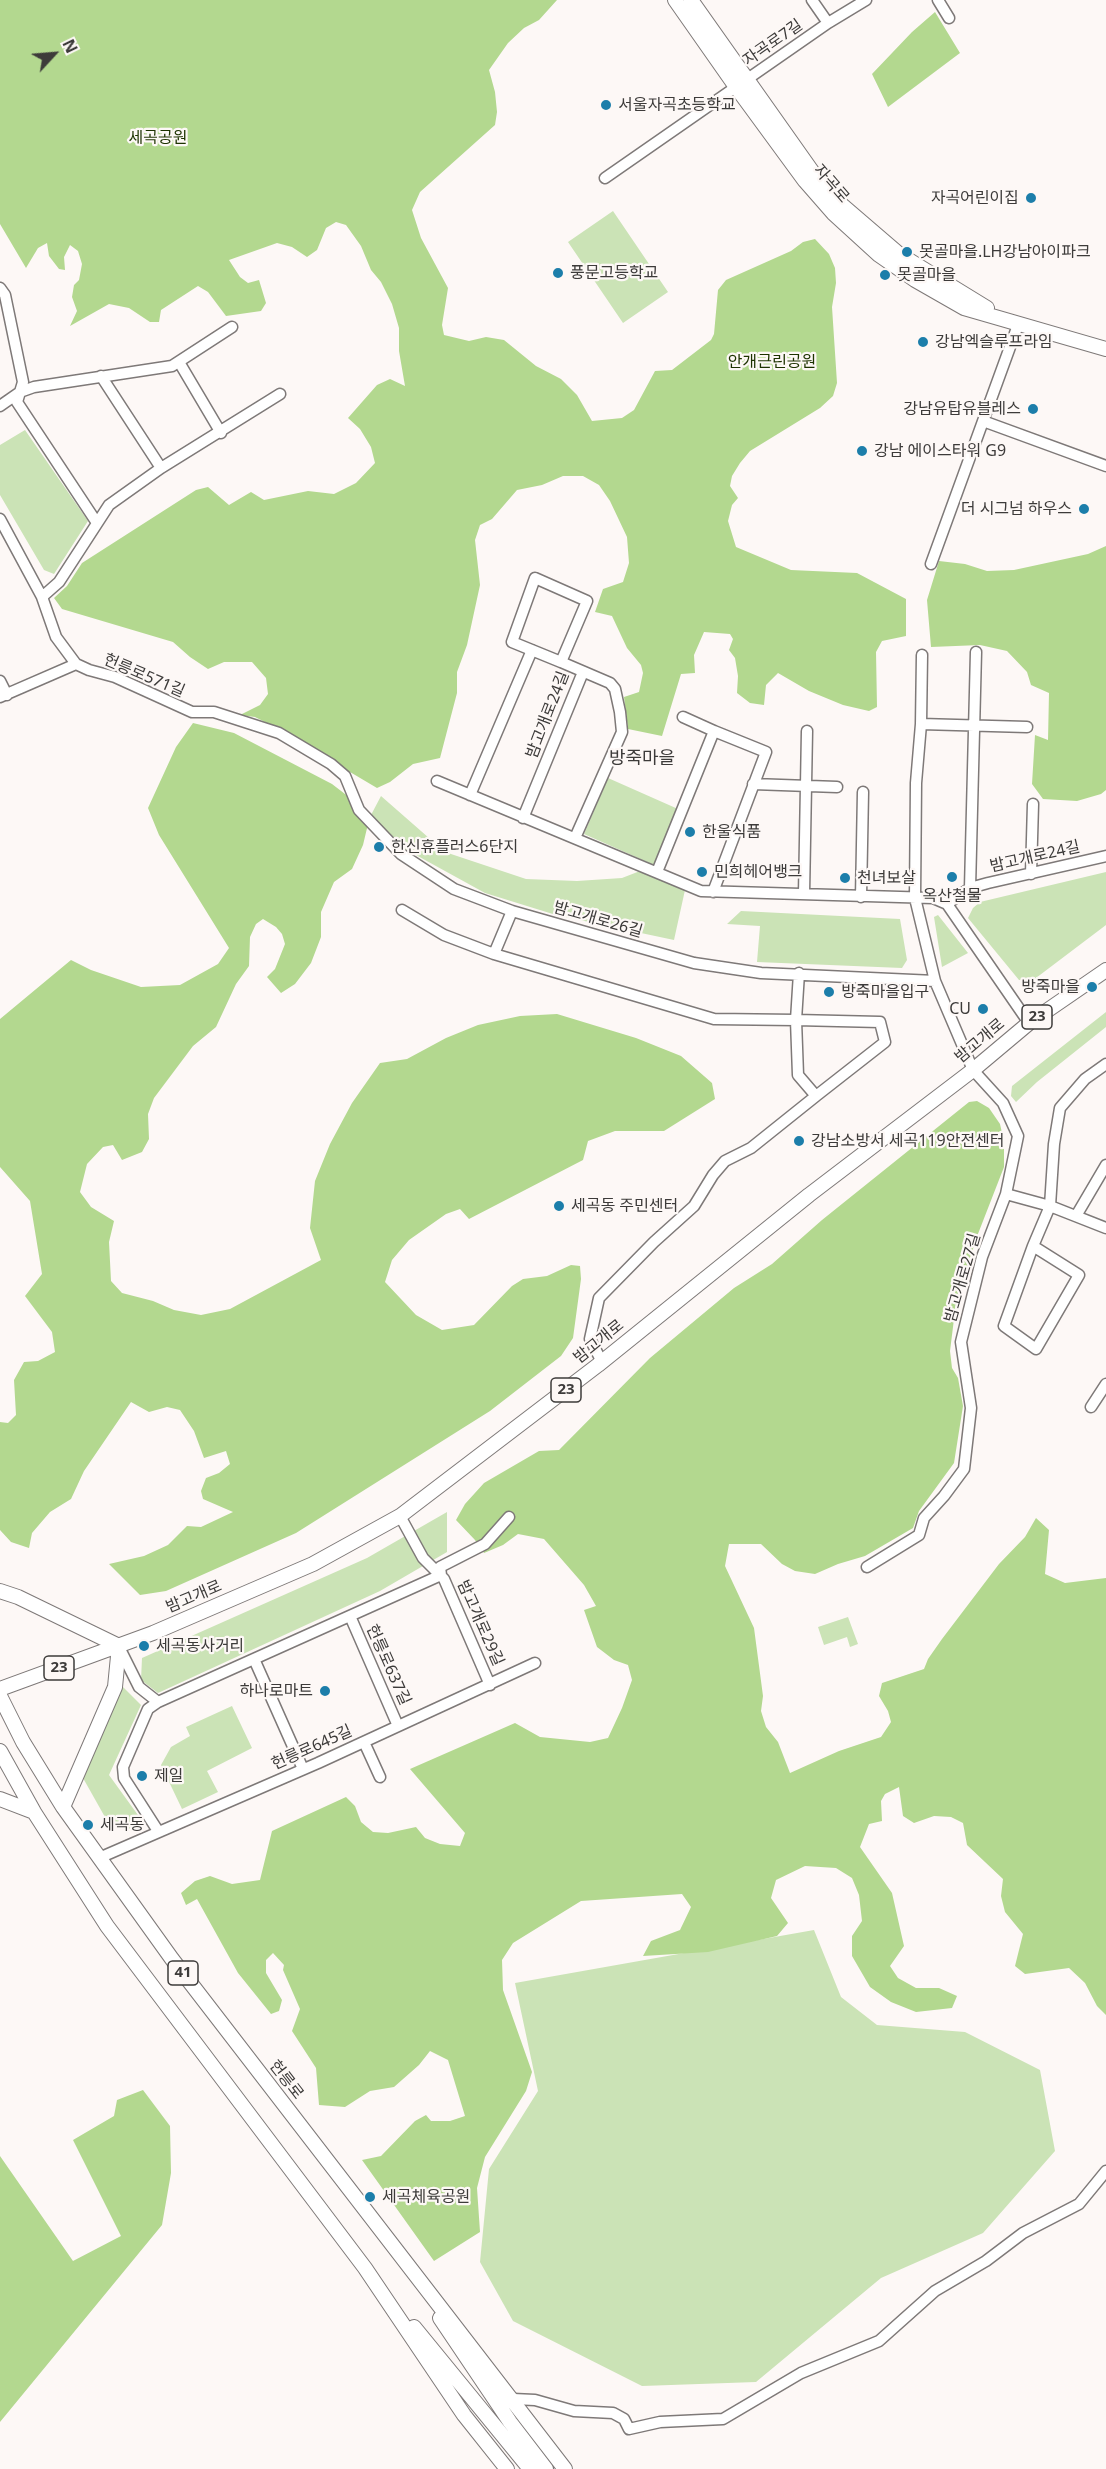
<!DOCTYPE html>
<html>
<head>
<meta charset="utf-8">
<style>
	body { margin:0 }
	#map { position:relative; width:1106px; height:2469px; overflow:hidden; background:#fdf8f6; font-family:"Noto Sans",sans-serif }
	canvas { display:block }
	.north { position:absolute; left:24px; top:24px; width:60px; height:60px; -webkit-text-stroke:4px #fdf8f6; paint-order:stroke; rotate:64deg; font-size:16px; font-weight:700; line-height:24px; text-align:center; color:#3d3b3a }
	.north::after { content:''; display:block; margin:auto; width:21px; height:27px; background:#3d3b3a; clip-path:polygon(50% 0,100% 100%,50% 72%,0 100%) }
</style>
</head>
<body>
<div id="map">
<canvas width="1106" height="2469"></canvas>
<div class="north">N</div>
</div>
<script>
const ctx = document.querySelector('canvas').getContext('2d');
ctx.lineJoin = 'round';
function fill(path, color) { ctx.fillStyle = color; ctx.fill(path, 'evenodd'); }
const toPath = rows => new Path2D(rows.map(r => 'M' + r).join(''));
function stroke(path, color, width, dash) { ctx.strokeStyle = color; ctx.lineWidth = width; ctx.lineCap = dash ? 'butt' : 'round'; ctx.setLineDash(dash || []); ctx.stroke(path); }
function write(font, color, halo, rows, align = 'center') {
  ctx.font = font + ' "Noto Sans","Noto Sans KR",sans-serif'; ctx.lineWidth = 4.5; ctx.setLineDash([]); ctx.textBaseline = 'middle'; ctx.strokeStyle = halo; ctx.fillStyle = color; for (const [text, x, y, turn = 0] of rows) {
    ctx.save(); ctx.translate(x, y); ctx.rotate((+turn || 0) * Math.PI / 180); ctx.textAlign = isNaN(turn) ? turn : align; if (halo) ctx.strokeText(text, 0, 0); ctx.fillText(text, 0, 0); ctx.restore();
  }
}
const green = toPath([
	[613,211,668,292,623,323,568,242],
	[25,430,88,521,54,574,44,570,0,495,0,445],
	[608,778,678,809,654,865,584,834],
	[381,796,445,852,526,879,577,881,622,878,640,871,685,890,674,940,556,915,485,893,405,849,371,815],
	[1106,872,1106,925,1032,981,1019,980,968,918,973,908,980,902],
	[741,911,900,919,907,960,902,968,757,962,760,926,727,924],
	[938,915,968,953,942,967,934,917],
	[1106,1012,1106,1027,1037,1082,1016,1102,1011,1096,1012,1086],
	[447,1512,447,1552,380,1591,158,1693,141,1680,142,1658,367,1558],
	[848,1617,858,1644,850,1647,847,1637,824,1645,818,1627],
	[121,1685,141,1705,109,1775,143,1822,127,1830,110,1826,83,1778],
	[232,1706,252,1748,207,1771,218,1792,182,1809,161,1765,171,1747,190,1736,186,1727],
	[814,1930,841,1997,877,2025,965,2032,1040,2070,1055,2151,983,2233,881,2278,756,2382,642,2386,513,2321,480,2262,489,2169,538,2091,515,1983]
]);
const forest = toPath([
	[0,0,557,0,539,20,524,28,508,43,489,70,495,92,497,112,495,125,420,192,412,210,421,238,448,288,442,325,444,335,469,341,486,337,504,340,536,366,561,379,577,395,592,421,622,418,634,410,655,371,672,370,711,340,714,334,718,290,726,280,791,251,803,242,815,239,829,254,835,268,836,283,832,307,837,383,833,396,820,408,750,451,740,463,732,476,730,486,738,498,732,505,728,521,736,547,791,570,857,573,906,599,906,636,882,641,876,652,877,707,869,711,843,705,809,691,778,673,766,685,764,705,750,703,737,693,738,676,735,658,729,650,733,639,730,634,704,632,694,655,695,673,681,674,662,736,628,729,624,697,639,692,643,673,641,665,627,648,612,616,595,612,603,589,623,582,629,563,627,537,610,501,599,485,583,476,563,476,542,485,517,490,492,519,480,525,475,540,480,585,467,645,457,672,457,693,440,758,413,764,390,782,377,788,269,724,255,717,240,715,260,705,268,694,266,678,252,662,224,662,208,669,190,657,173,642,62,609,54,598,67,586,82,563,196,490,208,487,229,505,251,492,264,500,308,491,334,494,356,483,375,463,371,447,360,429,348,418,377,385,390,379,405,386,399,351,399,328,392,304,381,282,371,270,361,246,346,225,336,222,326,228,317,250,307,257,292,247,277,243,229,260,240,277,248,283,259,280,266,303,261,311,226,316,208,292,198,286,161,310,159,322,150,322,129,308,109,304,70,326,77,311,72,297,74,285,79,280,82,264,78,251,70,245,64,257,65,270,59,269,49,256,47,243,38,248,26,268,0,224],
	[935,12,960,53,888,107,872,74,912,32],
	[1106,546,1106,790,1101,794,1077,801,1043,799,1032,784,1035,735,1048,740,1049,693,1031,685,1027,672,1007,651,980,645,931,647,927,600,939,561,965,564,987,571,1014,570,1088,554],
	[193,723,234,733,332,784,358,804,368,824,363,845,352,869,334,882,321,912,321,937,311,963,295,984,281,993,267,977,275,969,285,944,282,934,276,927,263,919,256,924,250,937,249,966,236,984,216,1027,193,1046,154,1098,148,1114,149,1139,142,1152,122,1160,113,1145,103,1147,87,1164,80,1192,91,1207,114,1221,109,1242,111,1281,122,1293,153,1301,174,1310,201,1315,230,1309,321,1260,310,1228,315,1181,330,1144,352,1103,380,1063,407,1059,446,1038,478,1025,520,1016,557,1014,636,1038,681,1056,712,1083,715,1099,664,1131,615,1131,588,1141,583,1160,469,1219,460,1209,446,1214,409,1240,392,1260,385,1282,416,1315,442,1330,474,1325,512,1286,523,1279,547,1276,571,1265,580,1266,581,1279,573,1338,561,1356,490,1411,296,1533,166,1591,140,1595,109,1564,144,1556,168,1545,187,1526,201,1527,233,1512,203,1499,201,1491,206,1478,219,1473,230,1464,226,1451,204,1458,194,1431,180,1410,167,1407,149,1412,131,1402,84,1471,71,1499,50,1512,32,1533,29,1548,11,1542,0,1530,0,1422,8,1423,16,1415,14,1380,24,1362,38,1361,55,1352,52,1332,25,1296,42,1274,30,1201,0,1167,0,1019,71,960,91,970,141,987,180,985,218,964,229,948,159,835,148,808,176,747],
	[977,1101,989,1108,1000,1124,1004,1142,1004,1167,976,1239,956,1303,950,1351,952,1368,958,1378,963,1406,954,1463,919,1511,913,1528,865,1556,838,1564,815,1574,795,1571,782,1564,761,1544,729,1544,725,1566,754,1628,763,1696,761,1711,766,1727,778,1742,790,1773,839,1751,881,1737,891,1722,888,1711,879,1696,882,1683,924,1669,928,1659,942,1639,999,1564,1025,1537,1036,1518,1049,1530,1045,1574,1065,1583,1106,1578,1106,2015,1097,2006,1085,1983,1069,1968,1025,1974,1015,1966,1023,1934,1005,1912,1001,1896,1003,1879,967,1845,963,1823,951,1817,934,1816,914,1823,903,1816,899,1787,885,1794,881,1801,882,1821,869,1824,860,1847,892,1893,904,1946,890,1966,898,1978,916,1988,939,1988,957,1996,952,2008,916,2012,891,2002,870,1987,852,1956,852,1936,862,1921,859,1895,852,1878,836,1868,805,1866,776,1880,771,1898,788,1923,777,1936,708,1952,643,1956,651,1941,680,1930,691,1907,682,1894,581,1901,513,1943,502,1960,503,1990,532,2072,526,2091,485,2157,477,2188,480,2232,434,2261,362,2160,381,2156,415,2121,426,2115,431,2121,450,2121,465,2116,448,2060,430,2051,419,2065,394,2087,370,2091,345,2107,319,2105,316,2068,292,2031,300,2009,283,1970,284,1965,273,1953,266,1960,266,1973,282,2000,279,2011,271,2014,238,1973,197,1899,186,1905,181,1893,195,1881,210,1876,232,1884,260,1880,272,1831,346,1797,355,1806,361,1822,373,1832,388,1833,416,1827,425,1838,440,1844,460,1846,465,1833,410,1769,515,1723,540,1737,590,1742,608,1738,622,1708,632,1680,628,1665,614,1660,597,1647,584,1610,596,1606,584,1585,544,1539,518,1534,503,1545,484,1553,475,1540,456,1520,465,1504,484,1483,539,1451,559,1450,650,1358,734,1288,772,1264,822,1220,969,1102],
	[143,2090,170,2126,171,2173,162,2225,0,2422,0,2156,73,2261,121,2236,73,2140,114,2116,117,2100]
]);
const minor = toPath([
	[812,0,828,23],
	[938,0,949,18],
	[605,178,828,23,866,0],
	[0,288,5,295,23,382,17,402,97,523],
	[179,362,221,433],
	[101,376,161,468],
	[0,406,20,392,34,387,172,366,232,327],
	[983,421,1106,466],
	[0,519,42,597,56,637,76,664,0,697],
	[931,564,1018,325],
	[42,597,59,582,109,505,161,468,280,394],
	[922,655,921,724,916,783,915,898,935,981],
	[561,662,512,642,535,578,587,601,561,662,610,683,615,689,620,712,622,732,575,838],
	[76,664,89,670,115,677,192,712,214,712,279,733,331,764,345,776,359,810,401,854,454,889,512,911,694,963,761,973,935,981,973,1070,1003,1103,1018,1136,1006,1194,982,1257,961,1342,971,1408,964,1469,944,1496,924,1518,919,1535,867,1567],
	[0,681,7,695],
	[921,724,1027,727],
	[437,781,701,891,933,898,947,904,1029,1023],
	[753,784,837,787],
	[470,795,532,650],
	[523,818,583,672],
	[657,872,714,731,683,717],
	[1031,874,1033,804],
	[970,888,976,652],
	[713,892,766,752,714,731],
	[804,894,807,731],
	[861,897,863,792],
	[947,904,970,888,988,883,1106,856],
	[402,910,444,935,494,954,714,1019,796,1020,880,1022,885,1042,816,1096,798,1075,796,1020,799,973],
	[494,954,512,911],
	[1106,1064,1085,1079,1060,1108,1054,1144,1050,1206,1106,1228],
	[1006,1194,1050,1206,1033,1246,1004,1326,1036,1349,1079,1275,1033,1246],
	[1076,1216,1106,1165],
	[602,1362,590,1339,599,1298,654,1242,694,1206,713,1175,725,1161,751,1148,816,1096],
	[1091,1407,1106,1384],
	[400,1516,423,1558,444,1579,490,1685],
	[441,1575,440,1567,485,1544,509,1517],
	[350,1616,398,1726],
	[119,1647,139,1687,158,1702,148,1709,123,1767,124,1778,158,1831],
	[254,1659,303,1769],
	[158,1702,441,1575],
	[364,1742,380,1777],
	[99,1858,318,1763,535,1663],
	[513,2399,535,2400,574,2411,613,2413,624,2419,629,2429,660,2422,723,2419,801,2373,879,2341,935,2291,986,2261,1023,2233,1079,2204,1106,2171]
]);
const major = toPath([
	[675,0,736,87,805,181,833,213,879,255,915,280,964,308,1106,349],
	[691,0,814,174,842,205,899,254,987,308],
	[0,1591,18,1597,119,1646],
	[0,1689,153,1633,313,1564,400,1516,598,1365,809,1195,973,1070,1029,1023,1106,970],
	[0,1696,23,1742,63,1807,172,1959,565,2469],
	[0,1751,34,1812,107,1926,365,2268,464,2415,507,2469],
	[0,1799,34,1812],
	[63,1807,115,1687,119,1646],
	[440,2318,510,2422,546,2469],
	[414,2327,530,2469]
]);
const markers = [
	[606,105,6,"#1c7eaa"],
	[1031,198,6,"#1c7eaa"],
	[907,252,6,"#1c7eaa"],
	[558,273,6,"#1c7eaa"],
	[885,275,6,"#1c7eaa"],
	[923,342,6,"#1c7eaa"],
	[1033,409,6,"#1c7eaa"],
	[862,451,6,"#1c7eaa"],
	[1084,509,6,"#1c7eaa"],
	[690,832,6,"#1c7eaa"],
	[379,847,6,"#1c7eaa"],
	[702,872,6,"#1c7eaa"],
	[952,877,6,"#1c7eaa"],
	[845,878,6,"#1c7eaa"],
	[1092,987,6,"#1c7eaa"],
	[829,992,6,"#1c7eaa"],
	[983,1009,6,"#1c7eaa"],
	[799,1141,6,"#1c7eaa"],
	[559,1206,6,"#1c7eaa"],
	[144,1646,6,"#1c7eaa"],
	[325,1691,6,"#1c7eaa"],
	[142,1776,6,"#1c7eaa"],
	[88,1825,6,"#1c7eaa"],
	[370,2197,6,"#1c7eaa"]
];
const shields = [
	[1037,1017,30],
	[566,1390,30],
	[59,1668,30],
	[183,1973,30]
];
const shieldNames = [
	["23",1037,1017],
	["23",566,1390],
	["23",59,1668],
	["41",183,1973]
];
const streetNames = [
	["자곡로7길",773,43,-35],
	["자곡로",831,184,49],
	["헌릉로571길",144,676,23],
	["밤고개로24길",548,715,-69],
	["밤고개로24길",1035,857,-13],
	["밤고개로26길",598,920,16],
	["밤고개로",980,1041,-40],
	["밤고개로27길",963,1278,-74],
	["밤고개로",599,1342,-39],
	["밤고개로",194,1597,-23],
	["밤고개로29길",480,1623,66],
	["헌릉로637길",388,1665,66],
	["헌릉로645길",312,1748,-24],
	["헌릉로",286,2080,52]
];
const poiNames = [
	["서울자곡초등학교",618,105],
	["자곡어린이집",1019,198,"right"],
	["못골마을.LH강남아이파크",919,252],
	["풍문고등학교",570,273],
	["못골마을",897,275],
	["강남엑슬루프라임",935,342],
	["강남유탑유블레스",1021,409,"right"],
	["강남 에이스타워 G9",874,451],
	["더 시그넘 하우스",1072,509,"right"],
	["한울식품",702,832],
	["한신휴플러스6단지",391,847],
	["민희헤어뱅크",714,872],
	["천녀보살",857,878],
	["옥산철물",952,896,"center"],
	["방죽마을",1080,987,"right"],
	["방죽마을입구",841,992],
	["CU",971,1009,"right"],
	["강남소방서 세곡119안전센터",811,1141],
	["세곡동 주민센터",571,1206],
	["세곡동사거리",156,1646],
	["하나로마트",313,1691,"right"],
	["제일",154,1776],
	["세곡동",100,1825],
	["세곡체육공원",382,2197]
];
const parkNames = [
	["세곡공원",158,138],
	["안개근린공원",772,362]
];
const neighbourhoodNames = [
	["방죽마을",642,759]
];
fill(green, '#cbe3b6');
fill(forest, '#b3d88f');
stroke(minor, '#7e7978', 13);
stroke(major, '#7e7978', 16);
stroke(minor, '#fff', 10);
stroke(major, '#fff', 14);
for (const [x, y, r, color] of markers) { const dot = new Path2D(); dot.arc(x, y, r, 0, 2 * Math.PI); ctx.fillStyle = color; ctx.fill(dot); stroke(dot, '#fdf8f6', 2); }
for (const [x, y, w] of shields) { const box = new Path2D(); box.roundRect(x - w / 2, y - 12, w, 24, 4.5); ctx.fillStyle = '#fdf8f6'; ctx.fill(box); stroke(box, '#3d3b3a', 1.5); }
write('bold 15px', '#3d3b3a', null, shieldNames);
write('16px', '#3d3b3a', '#fdf8f6', streetNames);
write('16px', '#3d3b3a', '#fdf8f6', poiNames, 'left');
write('16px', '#1d3300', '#fdf8f6', parkNames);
write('18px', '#3d3b3a', '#fdf8f6', neighbourhoodNames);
</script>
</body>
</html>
